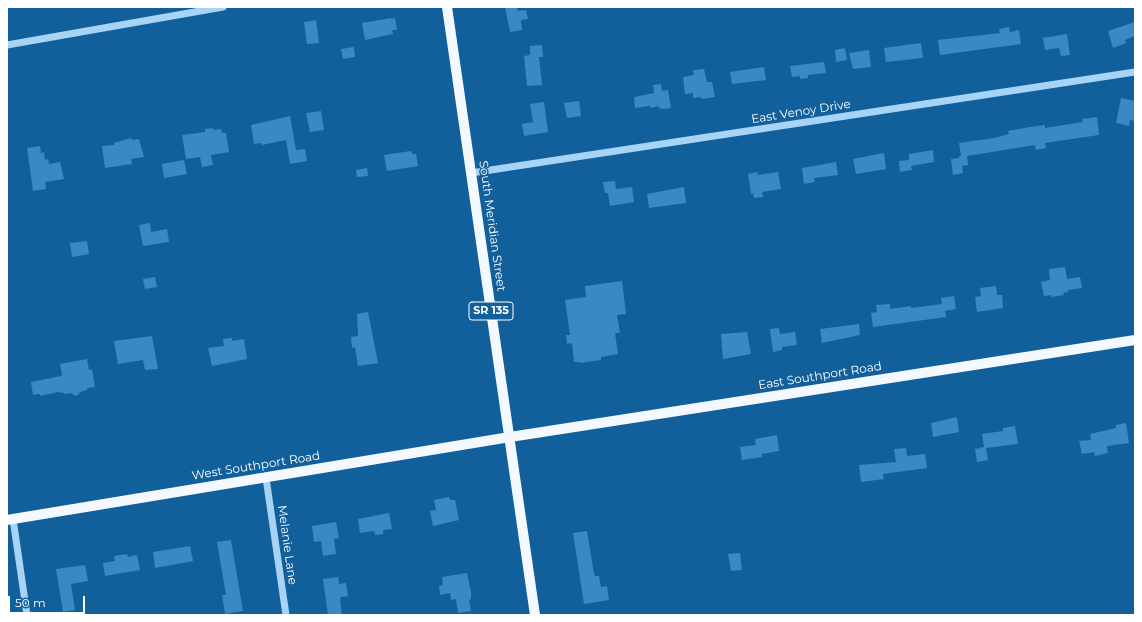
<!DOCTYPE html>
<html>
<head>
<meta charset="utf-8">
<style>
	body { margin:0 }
	#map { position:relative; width:1142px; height:622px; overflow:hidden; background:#12609b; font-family:Montserrat,sans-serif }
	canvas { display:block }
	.frame { position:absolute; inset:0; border:8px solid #fff; pointer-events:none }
	.scale { position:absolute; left:8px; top:596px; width:77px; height:18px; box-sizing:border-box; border:2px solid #fff; border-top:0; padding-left:5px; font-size:12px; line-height:14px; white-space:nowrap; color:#fff; -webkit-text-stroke:3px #12609b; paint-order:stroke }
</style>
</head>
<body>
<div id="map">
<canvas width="1142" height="622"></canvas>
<div class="frame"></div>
<div class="scale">50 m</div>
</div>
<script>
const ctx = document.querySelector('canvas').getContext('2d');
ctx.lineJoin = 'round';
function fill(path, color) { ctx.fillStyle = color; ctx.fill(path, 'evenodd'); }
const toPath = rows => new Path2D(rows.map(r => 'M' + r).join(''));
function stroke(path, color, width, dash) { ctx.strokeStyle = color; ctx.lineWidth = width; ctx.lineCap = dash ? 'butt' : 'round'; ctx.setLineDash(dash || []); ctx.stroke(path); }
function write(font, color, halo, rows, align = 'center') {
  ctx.font = font + ' Montserrat,sans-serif'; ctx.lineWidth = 3; ctx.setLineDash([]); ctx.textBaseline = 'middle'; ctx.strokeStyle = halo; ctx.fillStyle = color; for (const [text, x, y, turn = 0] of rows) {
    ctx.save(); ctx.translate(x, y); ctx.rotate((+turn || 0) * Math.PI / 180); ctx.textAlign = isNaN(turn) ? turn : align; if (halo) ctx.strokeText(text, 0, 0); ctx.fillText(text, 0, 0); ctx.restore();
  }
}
const building = toPath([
	[505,7,517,7,518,11,526,10,528,19,521,20,522,30,510,32],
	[391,18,391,19,395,18,397,30,392,30,393,34,365,40,362,23],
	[316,20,319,43,307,44,304,22],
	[1135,22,1135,36,1125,40,1126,43,1113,48,1108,31],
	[1009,27,1010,32,1019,30,1021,44,940,55,938,40,1000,33,999,29],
	[1067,34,1070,55,1061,56,1059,48,1045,50,1043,38],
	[921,43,923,58,886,62,884,48],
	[542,45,543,57,539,57,542,85,527,86,524,56,530,55,530,46],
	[354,47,355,57,343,59,341,49],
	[845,48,847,60,836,62,835,50],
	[869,50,871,67,853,69,849,53],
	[824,62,826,73,808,75,808,78,800,79,800,76,792,77,790,66],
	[764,67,766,80,732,84,730,72],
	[704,69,707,82,712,82,715,97,701,99,701,97,693,98,693,93,685,94,683,77,694,75,693,70],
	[661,84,662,91,668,90,671,108,663,109,659,108,659,106,650,108,650,106,635,108,634,97,654,93,653,85],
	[1121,98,1135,101,1135,121,1130,120,1129,126,1116,123],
	[579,101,581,116,567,118,564,103],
	[544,102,548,132,524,136,522,124,533,122,530,104],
	[321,111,324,130,310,132,306,113],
	[290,116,296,150,305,149,307,161,290,164,286,140,262,145,261,143,254,144,251,125],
	[1097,117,1099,135,1045,143,1046,148,1036,150,1035,145,967,156,968,165,962,166,963,173,953,175,951,159,959,158,959,156,961,156,959,143,994,138,1009,134,1008,131,1030,127,1045,125,1045,128,1083,122,1082,119],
	[213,128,213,130,221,129,222,133,226,133,229,152,211,155,213,165,202,167,200,157,186,159,182,135,205,132,205,129],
	[131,138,132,140,139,139,144,157,131,159,132,164,105,168,102,146,114,145,114,143],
	[40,146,41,153,44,152,45,160,48,159,49,164,60,162,64,179,45,182,46,189,33,191,27,148],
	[933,150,934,162,911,166,912,170,900,172,899,161,909,160,909,154],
	[411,151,412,154,416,154,418,166,387,171,384,155],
	[884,153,886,169,856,174,853,159],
	[184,160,187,174,164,178,162,164],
	[836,162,838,175,814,178,815,182,804,184,802,168],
	[367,168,368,176,357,177,356,170],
	[757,172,758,175,778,172,781,189,762,192,763,197,754,198,753,193,751,194,748,174],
	[615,181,616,189,632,187,634,202,610,206,608,193,605,193,603,182],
	[684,187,686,203,649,208,647,194],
	[150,223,151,232,167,229,169,242,143,246,139,225],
	[87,241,89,254,72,257,70,243],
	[1065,267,1067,279,1080,277,1082,288,1068,290,1068,292,1063,293,1064,295,1051,297,1051,295,1044,296,1041,282,1050,280,1049,269],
	[155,277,157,287,145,289,143,279],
	[622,281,626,314,617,315,620,333,615,333,618,354,601,357,601,360,580,363,580,362,574,362,572,343,567,344,566,335,570,335,565,300,586,297,585,286],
	[996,286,997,295,1002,295,1003,308,977,312,975,297,981,296,980,288],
	[954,296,956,309,945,311,946,317,873,327,871,313,877,312,876,305,890,304,890,309,911,306,911,308,942,304,941,298],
	[368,312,378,363,358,366,355,347,352,348,351,337,358,336,357,314],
	[859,324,860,335,822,343,820,329],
	[779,328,780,334,795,332,797,345,782,347,782,350,773,352,770,329],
	[747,332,751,354,723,359,721,334],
	[152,336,158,369,145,370,143,360,118,364,114,341],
	[232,338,232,341,244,339,247,359,212,366,208,348,224,346,223,339],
	[87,359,89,370,92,369,95,387,87,388,87,390,80,392,78,395,75,396,71,393,64,394,64,393,58,392,40,396,40,394,33,395,31,382,61,376,62,374,60,364],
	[957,417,959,432,933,437,931,423],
	[1126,423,1129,443,1107,446,1108,453,1095,456,1094,452,1082,454,1079,441,1091,440,1090,434,1116,428,1116,425],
	[1015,426,1018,444,986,448,988,460,977,462,975,449,984,447,982,434,1003,431,1003,428],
	[777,435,779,451,762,454,762,457,742,460,740,447,756,445,755,439],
	[906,448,907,456,925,454,927,468,883,474,884,479,861,482,859,465,896,462,894,449],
	[449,497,450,500,455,500,459,520,433,526,430,511,436,510,434,500],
	[389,513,392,529,383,530,383,534,375,535,374,531,360,533,358,519],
	[336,522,339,538,334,539,336,554,323,556,321,541,314,542,312,526],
	[587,531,594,574,595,576,599,576,601,587,607,586,609,600,584,604,573,533],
	[231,540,243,611,225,614,222,595,226,595,217,542],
	[190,546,193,561,155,568,153,552],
	[740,553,742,570,731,571,728,554],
	[127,554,128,557,137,555,140,570,105,576,103,563,115,561,114,556],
	[85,565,88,581,71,584,75,610,63,612,56,569],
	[467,573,471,592,471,599,469,600,471,611,458,613,456,599,451,600,450,593,440,595,439,586,443,585,442,577],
	[338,577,339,584,346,583,348,596,341,597,340,600,342,615,328,615,323,579]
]);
const minor = toPath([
	[7,45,223,7],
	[471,173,1135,72],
	[266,478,286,615],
	[13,519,27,615]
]);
const major = toPath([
	[447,7,535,615],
	[7,520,510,437,1135,340]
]);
const shields = [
	[491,311,44]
];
const shieldNames = [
	["SR 135",491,311]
];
const streetNames = [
	["East Venoy Drive",801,112,-9],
	["South Meridian Street",492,226,82],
	["East Southport Road",820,376,-9],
	["West Southport Road",256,466,-9],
	["Melanie Lane",287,545,82]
];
fill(building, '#3b89c2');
stroke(minor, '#a7d3f4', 7);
stroke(major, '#f4f9ff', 10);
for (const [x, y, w] of shields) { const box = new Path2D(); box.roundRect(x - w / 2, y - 9, w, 18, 3); ctx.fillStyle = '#12609b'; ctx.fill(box); stroke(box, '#fff', 1); }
write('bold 11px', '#fff', null, shieldNames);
write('12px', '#fff', '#12609b', streetNames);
</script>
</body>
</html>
